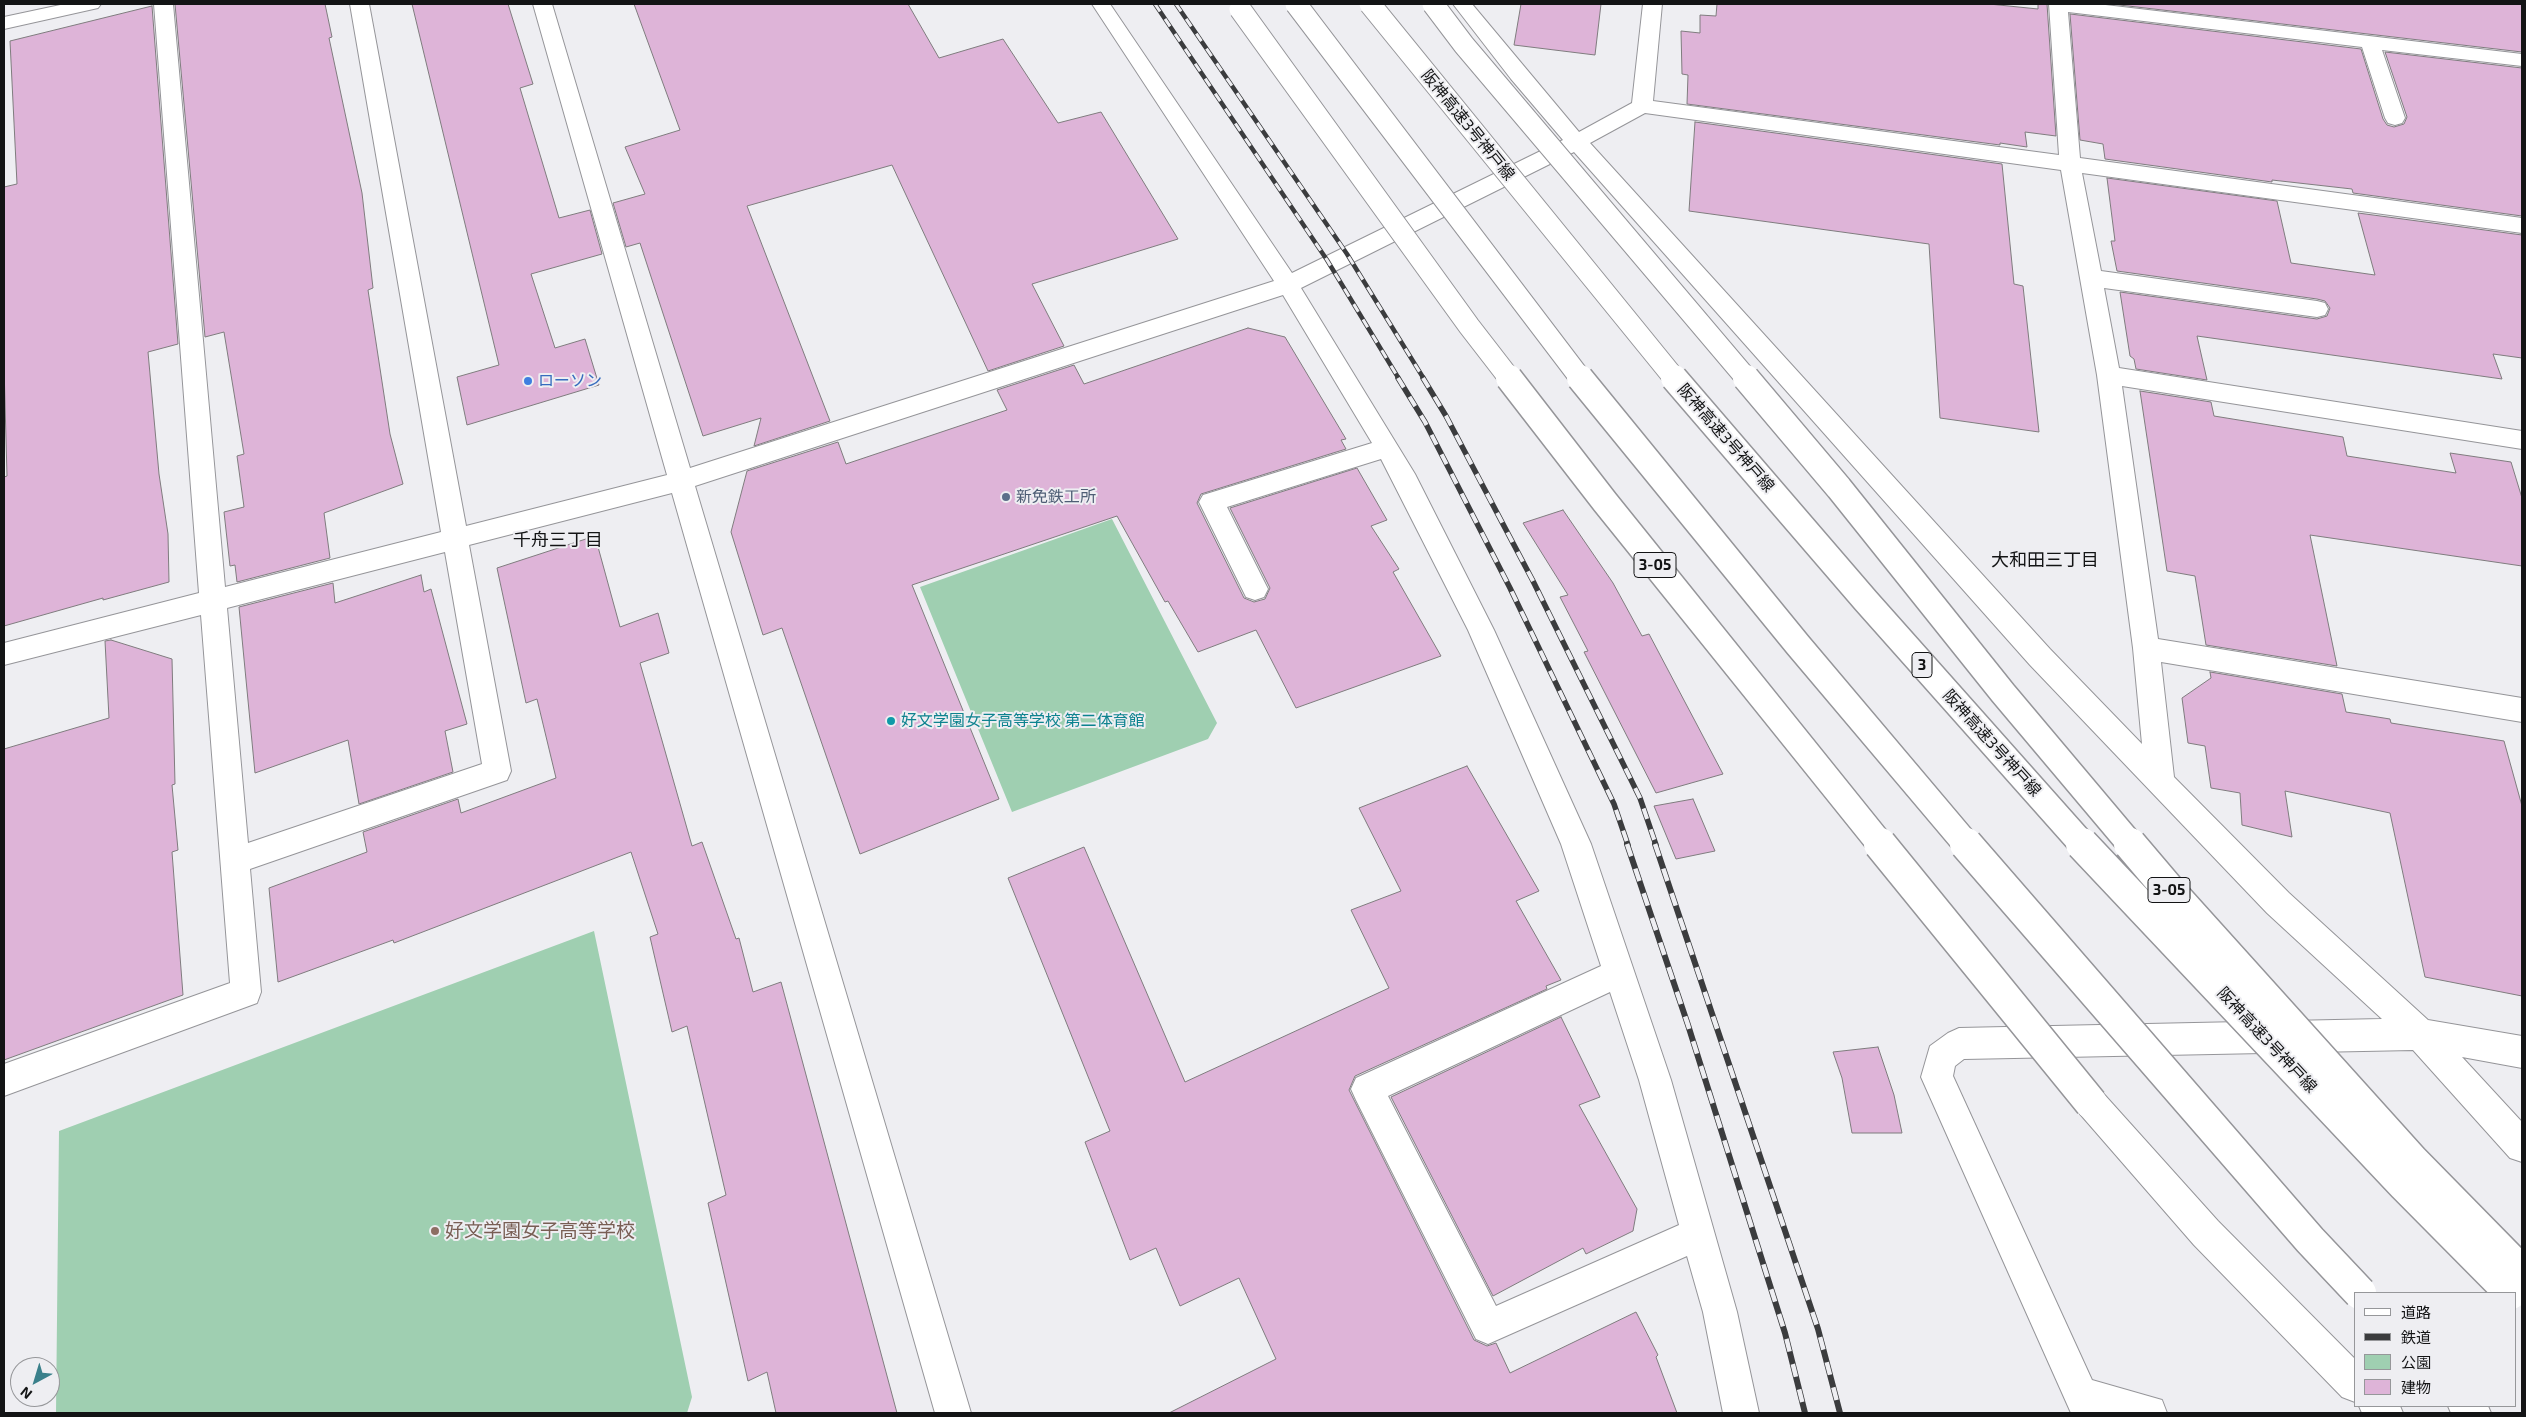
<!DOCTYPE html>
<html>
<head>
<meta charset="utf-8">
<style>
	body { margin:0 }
	#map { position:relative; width:2526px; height:1417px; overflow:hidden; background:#eeeef2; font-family:"Exo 2","Noto Sans JP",sans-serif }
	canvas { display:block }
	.frame { position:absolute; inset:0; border:5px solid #131415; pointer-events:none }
	.legend { position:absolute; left:2354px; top:1292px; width:162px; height:115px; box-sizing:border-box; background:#eeeef2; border:1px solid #96979a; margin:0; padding:6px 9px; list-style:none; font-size:15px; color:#131415 }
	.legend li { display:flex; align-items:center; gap:10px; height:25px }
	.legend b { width:25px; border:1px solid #96979a }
	.north { position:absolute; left:10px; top:1357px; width:50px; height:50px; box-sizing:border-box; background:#eeeef2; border:1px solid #96979a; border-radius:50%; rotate:219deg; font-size:14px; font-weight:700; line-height:20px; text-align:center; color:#131415 }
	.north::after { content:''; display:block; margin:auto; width:18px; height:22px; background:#3a808b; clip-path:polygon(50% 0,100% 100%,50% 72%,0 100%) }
</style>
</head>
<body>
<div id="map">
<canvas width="2526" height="1417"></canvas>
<div class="frame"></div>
<ul class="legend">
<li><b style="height:6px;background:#fff"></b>道路</li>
<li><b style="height:6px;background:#3b3c3e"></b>鉄道</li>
<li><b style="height:14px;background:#9fcfb1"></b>公園</li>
<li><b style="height:14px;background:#deb4d8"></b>建物</li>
</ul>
<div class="north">N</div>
</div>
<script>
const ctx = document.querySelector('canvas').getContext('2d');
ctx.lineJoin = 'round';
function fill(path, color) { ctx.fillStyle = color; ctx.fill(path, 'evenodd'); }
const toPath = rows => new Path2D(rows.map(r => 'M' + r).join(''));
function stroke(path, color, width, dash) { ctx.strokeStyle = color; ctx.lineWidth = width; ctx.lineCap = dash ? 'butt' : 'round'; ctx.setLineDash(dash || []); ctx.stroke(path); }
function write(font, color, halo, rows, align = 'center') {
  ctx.font = font + ' "Exo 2","Noto Sans JP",sans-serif'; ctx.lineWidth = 4; ctx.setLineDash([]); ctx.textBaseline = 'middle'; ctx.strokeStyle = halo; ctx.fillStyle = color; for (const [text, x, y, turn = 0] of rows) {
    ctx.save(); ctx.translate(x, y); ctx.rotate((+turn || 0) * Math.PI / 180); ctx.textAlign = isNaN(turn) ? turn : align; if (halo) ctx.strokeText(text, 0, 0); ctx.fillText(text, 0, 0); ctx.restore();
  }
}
const green = toPath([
	[1112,519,1217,723,1208,739,1012,812,920,587],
	[594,931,692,1397,687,1413,56,1413,59,1131]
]);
const building = toPath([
	[175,4,325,4,332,37,329,38,362,193,373,288,368,290,390,434,403,484,324,513,330,558,237,582,235,565,230,566,224,512,244,507,237,456,244,454,224,332,205,337,175,4],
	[412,4,508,4,533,84,520,88,559,218,590,210,602,254,531,274,555,348,585,339,599,385,467,425,457,377,499,365,412,4],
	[634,4,908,4,939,58,1003,39,1058,123,1101,112,1178,239,1032,284,1064,346,988,371,892,165,747,206,830,421,754,446,761,418,703,436,640,243,626,247,613,203,645,194,625,147,680,130,634,4],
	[1521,4,1601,4,1595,55,1514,45,1521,4],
	[1717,4,1989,4,2038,9,2038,4,2047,4,2056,136,2025,132,2027,147,2000,143,2000,145,1687,104,1688,75,1682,74,1681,31,1700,33,1700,15,1716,16,1717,4],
	[2111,4,2522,4,2522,52,2111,4],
	[152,6,178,344,148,352,159,474,168,534,169,582,103,600,103,598,4,626,4,477,7,476,4,366,4,187,17,184,10,41,152,6],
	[2070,14,2361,49,2383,119,2387,125,2394,127,2404,124,2407,117,2385,52,2522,68,2522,216,2353,193,2352,189,2272,180,2272,182,2105,159,2103,144,2080,140,2070,14],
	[1695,122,2002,164,2014,284,2023,286,2039,432,1940,418,1929,244,1689,211,1695,122],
	[2107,178,2277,201,2291,263,2375,275,2358,213,2522,235,2522,358,2493,354,2502,379,2197,336,2207,380,2136,369,2134,359,2130,356,2120,292,2317,319,2327,316,2330,308,2325,301,2317,299,2117,271,2111,241,2115,241,2107,178],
	[1248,328,1285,337,1346,439,1341,440,1346,449,1201,494,1197,503,1244,598,1254,602,1265,599,1270,588,1230,508,1357,468,1387,520,1371,526,1399,569,1393,572,1441,656,1296,708,1256,630,1198,652,1168,601,1165,602,1117,516,912,585,999,799,860,854,782,628,763,635,731,532,747,471,838,442,846,464,1007,410,997,390,1074,365,1084,384,1248,328],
	[2140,391,2211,402,2214,416,2343,437,2347,456,2456,473,2450,453,2511,462,2522,498,2522,566,2310,535,2337,666,2206,645,2195,576,2167,571,2140,391],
	[1563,510,1613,583,1642,636,1649,634,1723,774,1656,793,1584,652,1588,651,1560,597,1568,595,1523,523,1563,510],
	[595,536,620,627,658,613,669,653,640,663,692,846,702,842,736,939,739,938,753,992,781,982,897,1413,776,1413,767,1372,748,1381,708,1203,726,1195,687,1026,672,1032,650,937,658,934,631,852,394,943,393,940,278,982,269,888,367,852,363,832,458,799,461,813,556,778,537,699,526,703,497,568,595,536],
	[421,575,424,592,431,589,467,724,445,731,453,772,359,804,348,740,255,773,239,607,333,583,335,603,421,575],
	[111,640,172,659,175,784,172,785,178,850,172,852,183,995,4,1060,4,749,109,718,105,641,111,640],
	[2210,672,2342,694,2346,712,2390,719,2391,723,2504,741,2522,806,2522,996,2425,977,2390,813,2285,791,2292,837,2242,825,2240,793,2211,788,2205,746,2188,743,2182,698,2211,678,2210,672],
	[1467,766,1539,891,1516,901,1561,980,1546,986,1547,989,1355,1076,1349,1090,1474,1340,1487,1346,1496,1343,1510,1373,1636,1312,1658,1355,1656,1357,1677,1413,1169,1413,1276,1359,1239,1278,1180,1306,1156,1248,1130,1260,1085,1142,1110,1131,1008,878,1084,847,1185,1082,1389,988,1351,910,1401,891,1359,808,1467,766],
	[1693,799,1715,851,1676,859,1654,806,1693,799],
	[1561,1017,1600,1097,1579,1105,1637,1209,1633,1231,1586,1254,1583,1248,1493,1296,1391,1097,1561,1017],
	[1878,1047,1894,1095,1902,1133,1852,1133,1842,1078,1833,1052,1878,1047]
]);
const minor = toPath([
	[65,4,101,4,98,8,4,29,4,17,65,4],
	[154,4,173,4,225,587,441,532,350,4,369,4,466,526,667,475,533,4,552,4,690,468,1274,281,1092,4,1110,4,1292,273,1563,140,1511,79,1453,4,1472,4,1579,132,1632,103,1643,4,1662,4,1653,101,2059,155,2049,4,2097,4,2522,54,2522,66,2382,50,2405,118,2402,123,2395,125,2388,123,2385,118,2362,47,2068,12,2080,158,2522,218,2522,233,2082,173,2101,271,2317,301,2325,303,2328,309,2325,315,2317,317,2104,288,2119,368,2522,431,2522,449,2122,386,2158,639,2522,698,2522,722,2161,662,2174,777,2289,893,2428,1020,2522,1036,2522,1068,2462,1057,2522,1122,2522,1162,2510,1158,2413,1050,1964,1059,1955,1066,1953,1076,2092,1380,2162,1400,2167,1413,2071,1413,1921,1077,1930,1046,1948,1033,1959,1028,2382,1019,2267,913,2030,665,1574,152,1301,288,1415,474,1494,630,1591,844,1671,1080,1737,1312,1759,1413,1723,1413,1703,1312,1687,1256,1488,1344,1476,1339,1356,1100,1351,1089,1356,1078,1601,966,1561,844,1468,630,1381,459,1227,507,1268,589,1264,597,1255,600,1246,597,1199,502,1203,495,1372,443,1283,295,695,486,971,1413,935,1413,672,493,469,545,511,771,507,780,250,869,261,992,257,1003,4,1096,4,1064,230,983,201,615,4,665,4,643,199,593,154,4],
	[1645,113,2061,170,2097,375,2133,648,2142,744,2050,649,1590,143,1645,113],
	[445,552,482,764,248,843,227,608,445,552],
	[1610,992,1639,1080,1679,1225,1496,1306,1388,1096,1610,992]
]);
const highway = toPath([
	[2091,1087,2102,1092,2218,1221,2355,1359,2355,1402,2342,1397,2194,1245,2080,1114,2075,1103,2080,1092,2091,1087],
	[2359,1406,2400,1406,2403,1413,2362,1413,2359,1406],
	[2448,1406,2488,1406,2491,1413,2451,1413,2448,1406]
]);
const railFar2 = toPath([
	[1155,4,1327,260,1399,379],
	[1176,4,1347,254,1424,379]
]);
const railFar1 = toPath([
	[1398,378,1425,422,1510,588,1614,804,1628,845],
	[1423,378,1446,416,1533,581,1640,798,1656,845]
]);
const rail = toPath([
	[1627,844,1688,1025,1785,1333,1805,1413],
	[1655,844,1818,1329,1840,1413]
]);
const highwayBridgeFar2 = toPath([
	[1296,4,1581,379],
	[1370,4,1675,379],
	[1433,4,1464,45,1747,379],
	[1240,9,1469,326,1510,379]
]);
const highwayBridgeFar1 = toPath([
	[1509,378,1605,502,1881,845],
	[1580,378,1798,645,1967,845],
	[1674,378,1866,601,2083,845],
	[1746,378,1839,488,2003,693,2131,845]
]);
const highwayBridge = toPath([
	[1880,844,2091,1103],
	[1966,844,2310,1240,2360,1293],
	[2082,844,2404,1185,2511,1293],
	[2130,844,2175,897,2412,1160,2522,1272]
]);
const markers = [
	[528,381,5,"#3f7fe0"],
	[1006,497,5,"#5c6f8a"],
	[891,721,5,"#0f9aa8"],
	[435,1231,5,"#8d6e63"]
];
const shields = [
	[1655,565,42],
	[1922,665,20],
	[2169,890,42]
];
const shieldNames = [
	["3-05",1655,565],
	["3",1922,665],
	["3-05",2169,890]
];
const streetNames = [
	["阪神高速3号神戸線",1468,125,51],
	["阪神高速3号神戸線",1726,438,49],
	["阪神高速3号神戸線",1992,743,48],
	["阪神高速3号神戸線",2267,1040,47]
];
const shopNames = [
	["ローソン",538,381]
];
const serviceNames = [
	["新免鉄工所",1016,497]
];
const cultureNames = [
	["好文学園女子高等学校 第二体育館",901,721]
];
const neighbourhoodNames = [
	["千舟三丁目",558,540],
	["大和田三丁目",2045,560]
];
const nearEducationnames = [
	["好文学園女子高等学校",445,1231]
];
fill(green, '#9fcfb1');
fill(building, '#deb4d8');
stroke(building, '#7f7c7e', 1);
stroke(minor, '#959599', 2);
stroke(highway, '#959599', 2);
fill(minor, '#fff');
fill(highway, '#fff');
stroke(railFar2, '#3b3c3e', 4.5);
stroke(railFar1, '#3b3c3e', 5.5);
stroke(rail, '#3b3c3e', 6);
stroke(railFar2, '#eeeef2', 3, [9]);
stroke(railFar1, '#eeeef2', 4, [11]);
stroke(rail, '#eeeef2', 4.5, [13]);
stroke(highwayBridgeFar2, '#959599', 23, []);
stroke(highwayBridgeFar1, '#959599', 29, []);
stroke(highwayBridge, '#959599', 35, []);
stroke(highwayBridgeFar2, '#fff', 21);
stroke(highwayBridgeFar1, '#fff', 26);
stroke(highwayBridge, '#fff', 32);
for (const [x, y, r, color] of markers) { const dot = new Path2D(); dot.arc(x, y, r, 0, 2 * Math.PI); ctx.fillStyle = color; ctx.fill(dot); stroke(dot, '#eeeef2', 2); }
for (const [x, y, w] of shields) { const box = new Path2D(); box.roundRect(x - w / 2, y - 12.5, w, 25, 4); ctx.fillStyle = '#eeeef2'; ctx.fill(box); stroke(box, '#131415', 1); }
write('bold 15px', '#131415', null, shieldNames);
write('16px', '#131415', '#eeeef2', streetNames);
write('16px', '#366cbe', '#eeeef2', shopNames, 'left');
write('16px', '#4e5e75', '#eeeef2', serviceNames, 'left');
write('16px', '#0d838f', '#eeeef2', cultureNames, 'left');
write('18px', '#131415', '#eeeef2', neighbourhoodNames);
write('19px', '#785e54', '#eeeef2', nearEducationnames, 'left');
</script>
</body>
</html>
